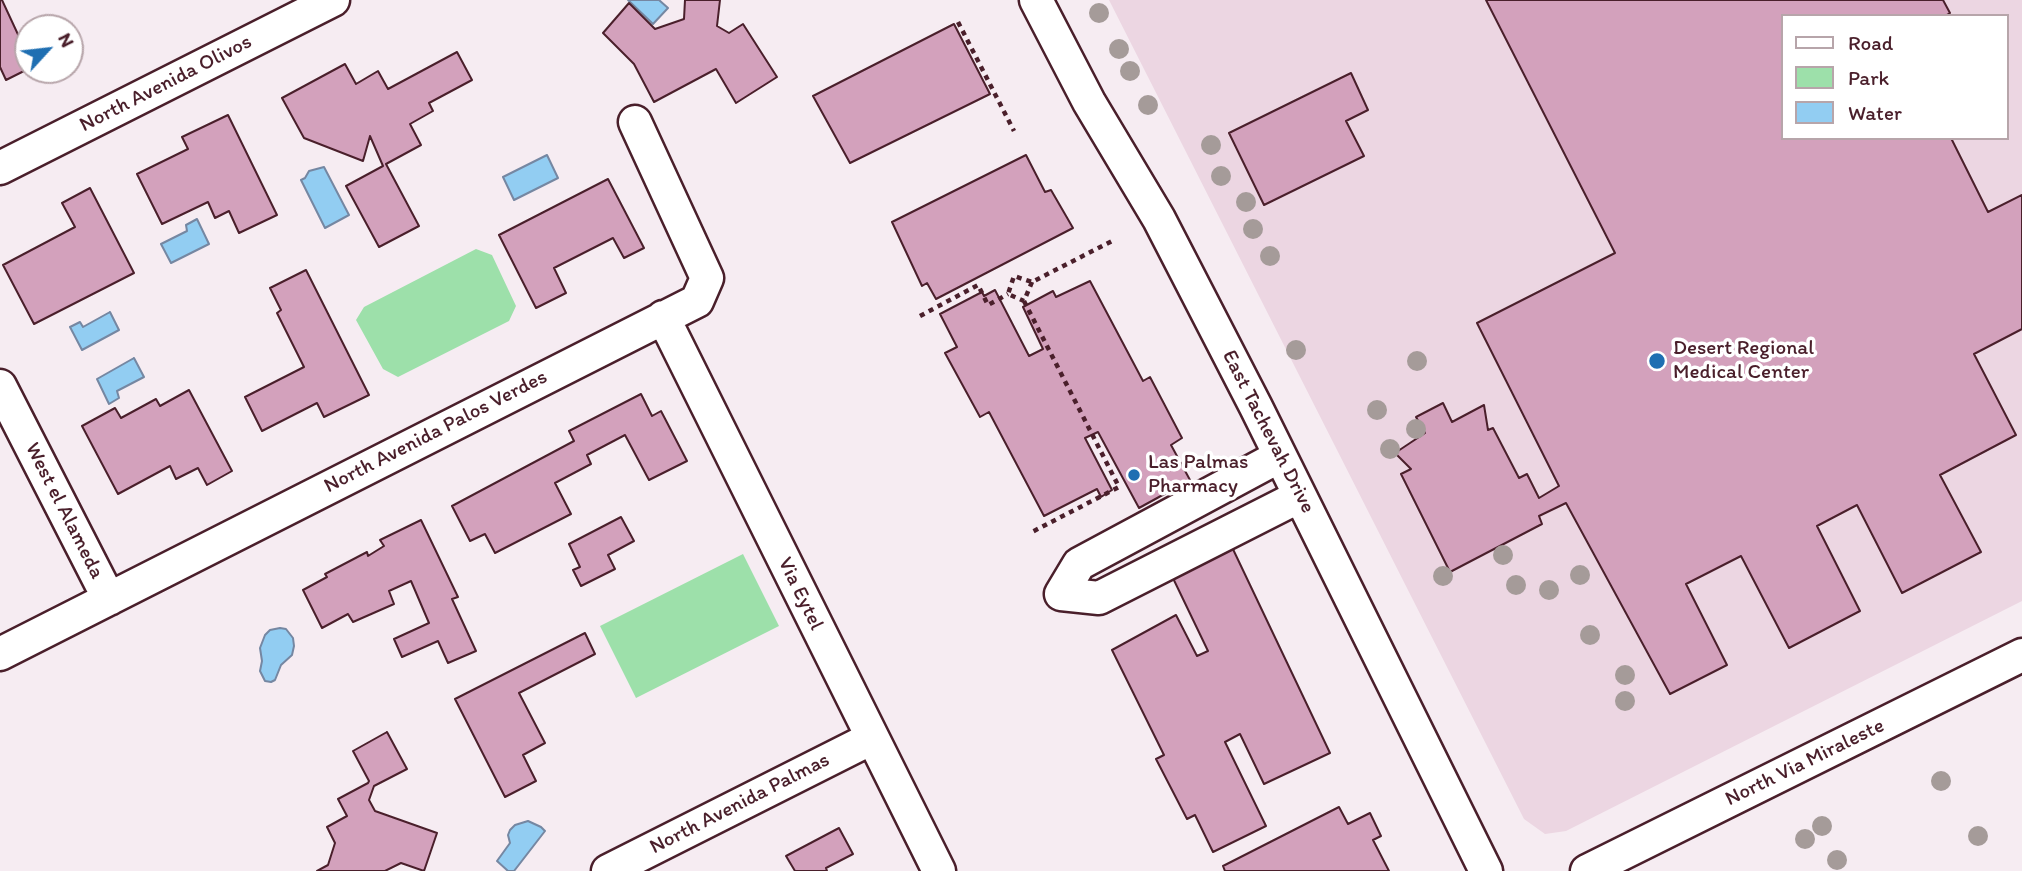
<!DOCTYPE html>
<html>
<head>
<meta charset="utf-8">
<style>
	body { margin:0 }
	#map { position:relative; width:2022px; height:871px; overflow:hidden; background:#f6ecf2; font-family:Itim,sans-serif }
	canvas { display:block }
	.legend { position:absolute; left:1781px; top:14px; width:228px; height:126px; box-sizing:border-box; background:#fff; border:2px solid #b7a5aa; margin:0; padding:9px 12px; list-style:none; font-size:21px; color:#4a1f2b }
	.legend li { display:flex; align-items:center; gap:14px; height:35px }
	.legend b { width:35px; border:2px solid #b7a5aa }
	.north { position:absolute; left:14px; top:14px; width:70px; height:70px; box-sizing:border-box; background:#fff; border:2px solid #b7a5aa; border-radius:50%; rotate:63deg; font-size:19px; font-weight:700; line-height:28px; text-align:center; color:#4a1f2b }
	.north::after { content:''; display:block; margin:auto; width:24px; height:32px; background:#1f6fb2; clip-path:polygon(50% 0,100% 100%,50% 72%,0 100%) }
</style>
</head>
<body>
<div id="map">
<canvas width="2022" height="871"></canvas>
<ul class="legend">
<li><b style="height:9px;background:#fff"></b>Road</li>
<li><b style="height:19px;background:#9de0aa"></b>Park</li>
<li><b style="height:19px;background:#92cdf2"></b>Water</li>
</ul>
<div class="north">N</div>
</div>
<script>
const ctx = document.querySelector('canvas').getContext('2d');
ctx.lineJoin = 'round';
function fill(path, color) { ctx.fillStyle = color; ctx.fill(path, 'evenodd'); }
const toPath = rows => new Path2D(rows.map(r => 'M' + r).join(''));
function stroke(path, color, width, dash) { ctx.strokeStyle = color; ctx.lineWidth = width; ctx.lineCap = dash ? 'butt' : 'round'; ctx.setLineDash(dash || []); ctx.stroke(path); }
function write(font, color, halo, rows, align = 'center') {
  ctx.font = font + ' Itim,sans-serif'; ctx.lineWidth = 7; ctx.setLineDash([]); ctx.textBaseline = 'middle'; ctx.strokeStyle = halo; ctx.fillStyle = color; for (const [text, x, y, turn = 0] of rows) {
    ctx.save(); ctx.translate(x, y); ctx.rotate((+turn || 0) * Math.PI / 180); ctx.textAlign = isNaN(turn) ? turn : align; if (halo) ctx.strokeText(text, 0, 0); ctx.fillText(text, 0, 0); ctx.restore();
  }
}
const built = toPath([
	[1109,0,2022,0,2022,601,1566,831,1545,834,1524,819],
	[1782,16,2006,16,2006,138,1782,138]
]);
const green = toPath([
	[476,249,492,255,516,306,509,321,398,377,383,369,356,320,364,307],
	[743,554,779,626,636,698,600,626]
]);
const water = toPath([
	[628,0,659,0,668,8,653,24,628,0],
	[547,155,558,178,514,200,503,177,547,155],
	[324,167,349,215,325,228,301,180,305,178,309,171,324,167],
	[197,219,209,244,171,263,161,244,187,231,186,225,197,219],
	[110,312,119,330,82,350,70,327,80,322,83,327,110,312],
	[134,358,144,377,117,391,119,398,109,404,97,379,134,358],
	[280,628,286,629,293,638,294,646,292,655,281,665,275,680,271,682,265,681,260,671,262,661,260,648,265,635,270,630,280,628],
	[528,821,541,827,545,831,514,871,508,871,497,861,510,843,508,835,510,830,515,825,528,821]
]);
const building = toPath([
	[0,0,2,0,28,56,28,69,6,80,0,67,0,0],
	[685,0,720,0,717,26,729,33,743,24,777,77,736,103,716,69,654,102,634,64,603,33,629,3,655,29,684,19,685,0],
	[1486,0,1943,0,1950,13,1945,16,1782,16,1782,138,1951,138,1988,212,2022,195,2022,329,1974,354,2016,435,1940,475,1981,552,1902,593,1857,505,1817,526,1860,611,1789,648,1741,556,1686,584,1727,665,1670,694,1566,503,1539,516,1542,524,1450,572,1401,474,1411,469,1395,453,1425,433,1416,417,1443,403,1452,422,1484,405,1488,430,1493,428,1519,478,1527,474,1539,498,1559,486,1477,323,1615,253,1486,0],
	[954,24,990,94,850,163,813,96,954,24],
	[457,52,472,80,429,103,433,111,410,124,421,145,386,164,419,226,379,247,346,186,383,166,370,136,363,161,304,138,282,98,345,64,356,84,378,71,388,89,457,52],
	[1351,73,1368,110,1346,121,1364,156,1264,205,1229,133,1351,73],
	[228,115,277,215,239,233,229,211,215,218,208,202,162,224,137,174,188,149,182,137,228,115],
	[1026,155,1045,192,1051,190,1073,228,936,299,927,283,922,286,892,222,1026,155],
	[608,179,644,248,624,258,613,238,554,268,566,293,536,308,499,235,608,179],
	[90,188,134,273,34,324,3,265,75,227,62,203,90,188],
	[306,270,369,395,324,417,317,403,262,431,245,397,304,367,277,313,281,310,270,288,306,270],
	[1090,281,1143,381,1150,377,1182,438,1171,445,1190,480,1139,508,1098,432,1085,438,1112,490,1101,497,1097,489,1044,516,989,412,980,417,945,353,957,347,940,314,982,292,984,296,995,290,1029,356,1043,349,1023,307,1053,291,1056,297,1090,281],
	[189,390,232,471,207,485,198,468,176,479,170,466,118,494,82,426,115,408,121,418,156,399,160,406,189,390],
	[641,394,652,416,661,411,687,461,649,480,625,435,587,455,591,464,555,483,571,514,495,553,485,534,470,541,452,506,574,441,569,431,641,394],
	[621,517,634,541,608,555,615,569,581,586,573,570,580,567,569,544,621,517],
	[421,520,458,597,452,599,476,651,448,663,438,641,402,657,394,639,429,623,411,581,389,591,394,604,353,622,348,614,322,628,303,590,327,577,325,574,367,552,368,556,384,546,380,540,421,520],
	[1231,545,1330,753,1264,784,1240,734,1225,742,1266,826,1213,852,1195,815,1187,819,1156,759,1164,755,1112,650,1176,615,1197,656,1208,651,1171,574,1231,545],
	[585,633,595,654,519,693,545,743,523,755,536,781,505,797,455,699,585,633],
	[387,732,407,769,374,786,369,800,375,811,437,833,424,871,401,863,385,871,317,871,328,865,335,843,327,827,347,816,338,799,368,783,369,781,353,751,387,732],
	[1339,807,1348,824,1370,813,1381,836,1373,840,1389,871,1225,871,1223,866,1339,807],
	[839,828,853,854,826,868,827,871,795,871,786,856,839,828]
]);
const path = toPath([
	[958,22,1014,131],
	[1032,282,1024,301,1008,294,1014,276,1032,282,1114,240],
	[1024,301,1119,487,1030,533],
	[920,316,978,285,988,305,1008,294]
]);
const minor = toPath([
	[1036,0,1089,102,1159,219,1256,407,1486,871],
	[0,168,333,0],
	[663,317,939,871],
	[0,386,109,599],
	[1280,456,1079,564,1061,594,1099,598,1300,496],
	[0,654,697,301,707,278,635,122],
	[608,871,872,738],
	[1587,871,2022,655]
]);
const trees = [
	[1099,13],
	[1119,49],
	[1130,71],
	[1148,105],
	[1211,145],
	[1221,176],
	[1246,202],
	[1253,229],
	[1270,256],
	[1296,350],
	[1417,361],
	[1377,410],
	[1416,429],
	[1390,449],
	[1503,555],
	[1580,575],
	[1443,576],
	[1516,585],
	[1549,590],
	[1590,635],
	[1625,675],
	[1625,701],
	[1941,781],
	[1822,826],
	[1978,836],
	[1805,839],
	[1837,860]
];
const markers = [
	[1657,361,9,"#1f6fb2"],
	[1134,475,7,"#1f6fb2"]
];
const streetNames = [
	["North Avenida Olivos",166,84,-27],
	["North Avenida Palos Verdes",436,432,-27],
	["East Tachevah Drive",1268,432,63],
	["West el Alameda",64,511,63],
	["Via Eytel",800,594,64],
	["North Via Miraleste",1805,763,-26],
	["North Avenida Palmas",740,804,-27]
];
const poiNames = [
	["Desert Regional",1673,349],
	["Medical Center",1673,373],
	["Las Palmas",1148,463],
	["Pharmacy",1148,487]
];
fill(built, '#ecd6e2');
fill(green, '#9de0aa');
fill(water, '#92cdf2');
stroke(water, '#7587a2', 2);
fill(building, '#d3a1bc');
stroke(building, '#4a1f2b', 2);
stroke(minor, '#4a1f2b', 37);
stroke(path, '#4a1f2b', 4.5, [5, 5]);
stroke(minor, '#fff', 32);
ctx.fillStyle = '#a59b99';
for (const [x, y] of trees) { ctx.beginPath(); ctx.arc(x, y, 10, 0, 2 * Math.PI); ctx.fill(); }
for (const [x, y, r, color] of markers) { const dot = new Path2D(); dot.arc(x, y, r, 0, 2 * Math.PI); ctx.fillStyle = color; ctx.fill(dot); stroke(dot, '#fff', 2.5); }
write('21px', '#4a1f2b', '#fff', streetNames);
write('21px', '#4a1f2b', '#fff', poiNames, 'left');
</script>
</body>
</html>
